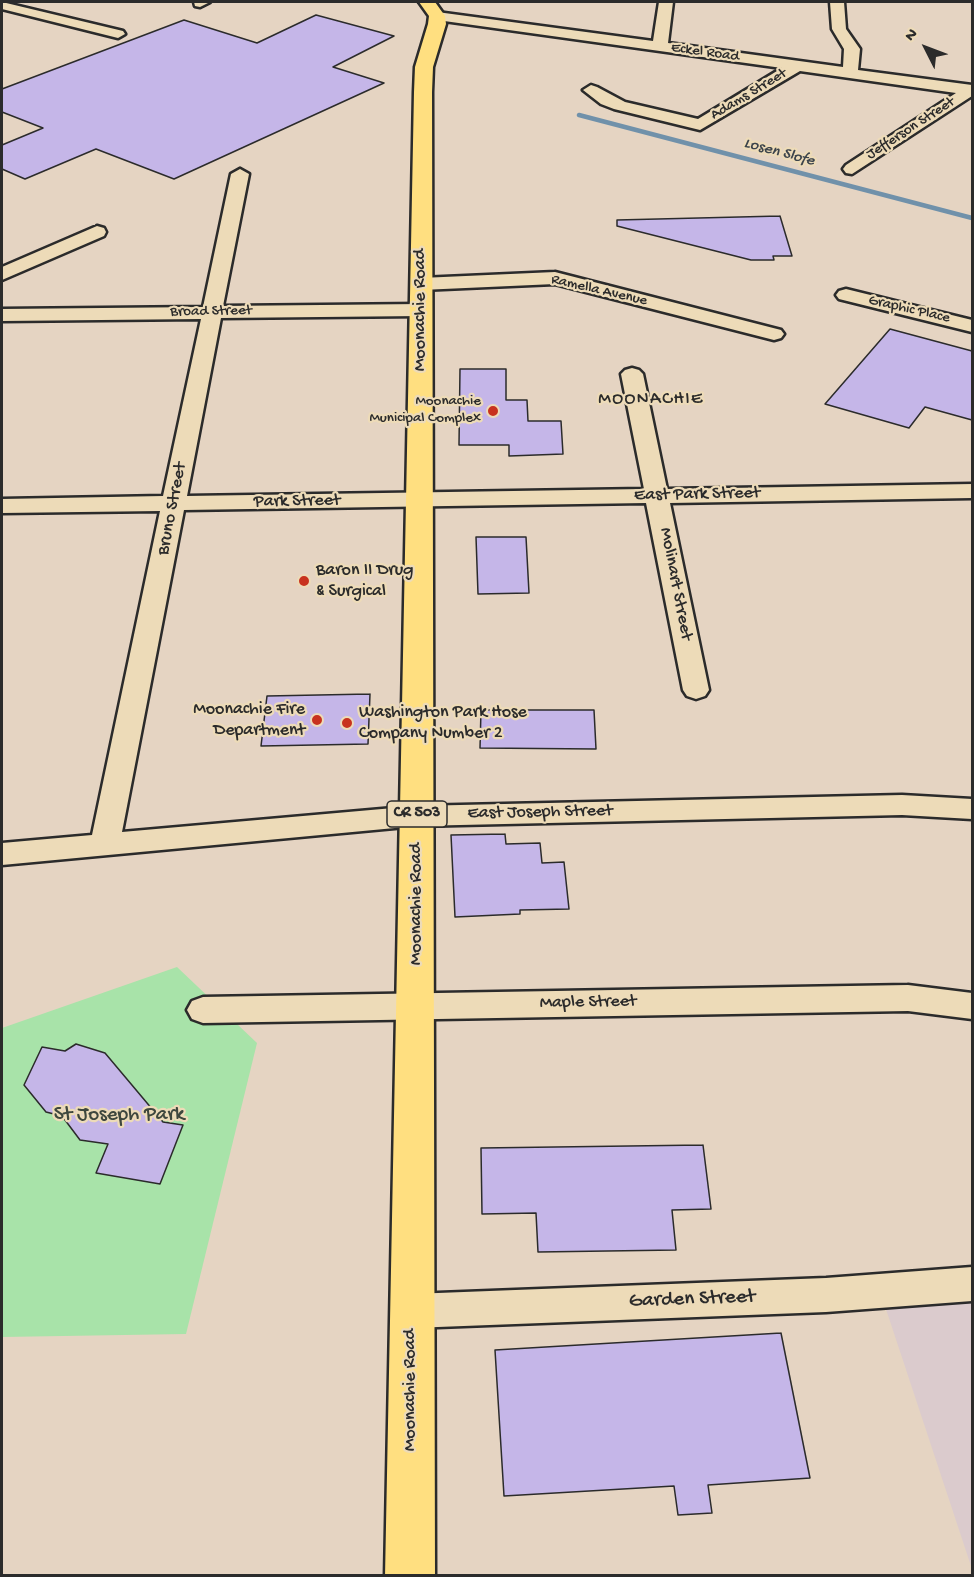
<!DOCTYPE html>
<html>
<head>
<meta charset="utf-8">
<style>
	body { margin:0 }
	#map { position:relative; width:974px; height:1577px; overflow:hidden; background:#e5d4c2; font-family:"Gochi Hand",sans-serif }
	canvas { display:block }
	.frame { position:absolute; inset:0; border:3px solid #2b2b2b; pointer-events:none }
	.north { position:absolute; left:896px; top:18px; width:60px; height:60px; -webkit-text-stroke:4px #eddbb8; paint-order:stroke; rotate:312deg; font-size:16px; font-weight:700; line-height:24px; text-align:center; color:#2b2b2b }
	.north::after { content:''; display:block; margin:auto; width:21px; height:27px; background:#2b2b2b; clip-path:polygon(50% 0,100% 100%,50% 72%,0 100%) }
</style>
</head>
<body>
<div id="map">
<canvas width="974" height="1577"></canvas>
<div class="frame"></div>
<div class="north">N</div>
</div>
<script>
const ctx = document.querySelector('canvas').getContext('2d');
ctx.lineJoin = 'round';
function fill(path, color) { ctx.fillStyle = color; ctx.fill(path, 'evenodd'); }
const toPath = rows => new Path2D(rows.map(r => 'M' + r).join(''));
function stroke(path, color, width, dash) { ctx.strokeStyle = color; ctx.lineWidth = width; ctx.lineCap = dash ? 'butt' : 'round'; ctx.setLineDash(dash || []); ctx.stroke(path); }
function write(font, color, halo, rows, align = 'center') {
  ctx.font = font + ' "Gochi Hand",sans-serif'; ctx.lineWidth = 4.5; ctx.setLineDash([]); ctx.textBaseline = 'middle'; ctx.strokeStyle = halo; ctx.fillStyle = color; for (const [text, x, y, turn = 0] of rows) {
    ctx.save(); ctx.translate(x, y); ctx.rotate((+turn || 0) * Math.PI / 180); ctx.textAlign = isNaN(turn) ? turn : align; if (halo) ctx.strokeText(text, 0, 0); ctx.fillText(text, 0, 0); ctx.restore();
  }
}
const built = toPath([
	[972,1283,972,1569,879,1288]
]);
const green = toPath([
	[177,967,257,1043,186,1334,2,1337,2,1028]
]);
const stream = toPath([
	[579,115,972,218]
]);
const building = toPath([
	[316,15,394,36,333,67,384,83,174,179,96,149,25,179,2,169,2,145,43,128,2,112,2,89,184,20,257,43,316,15],
	[780,216,792,256,773,256,774,260,751,260,617,226,617,220,780,216],
	[890,329,972,351,972,420,925,407,909,428,825,404,890,329],
	[460,369,506,369,506,400,527,400,528,421,561,421,563,454,509,456,509,445,459,445,460,369],
	[476,537,526,537,529,593,478,594,476,537],
	[370,694,368,744,261,746,267,696,370,694],
	[481,710,594,710,596,749,480,748,481,710],
	[505,834,506,844,540,843,542,863,564,862,569,909,520,910,520,914,455,917,451,835,505,834],
	[76,1044,105,1053,163,1122,183,1125,160,1184,96,1173,108,1144,80,1140,62,1116,46,1112,24,1085,42,1047,65,1051,76,1044],
	[703,1145,711,1209,672,1210,676,1250,538,1252,536,1213,482,1214,481,1148,703,1145],
	[781,1333,810,1478,708,1485,712,1513,678,1515,674,1486,504,1496,495,1350,781,1333]
]);
const minor = toPath([
	[2,2,123,31,125,34,118,38,2,9,2,2],
	[194,2,210,2,200,7,195,6,194,2],
	[659,2,673,2,668,43,843,67,844,49,832,29,830,2,844,2,846,29,860,49,858,70,972,85,972,96,852,174,846,173,843,169,846,165,956,93,800,71,700,130,614,109,601,104,583,90,591,85,597,87,625,102,698,119,782,68,437,20,430,16,437,12,653,41,659,2],
	[240,169,249,174,223,306,421,304,428,306,431,310,428,314,421,316,221,318,187,496,644,489,621,374,625,370,632,368,639,370,643,374,667,489,972,484,972,498,670,503,709,690,705,696,696,699,687,696,683,690,646,503,184,510,122,832,416,806,902,795,972,799,972,819,902,815,416,826,2,865,2,843,92,835,160,511,2,513,2,499,163,496,201,319,2,321,2,309,203,307,231,174,240,169],
	[97,226,104,228,106,232,104,236,2,280,2,267,97,226],
	[555,272,781,330,784,334,781,338,774,340,555,284,421,290,411,284,421,278,555,272],
	[846,289,972,320,972,332,839,299,836,295,839,291,846,289],
	[908,985,972,993,972,1019,908,1011,203,1023,192,1019,187,1010,192,1001,203,997,908,985],
	[972,1267,972,1301,826,1312,412,1328,399,1323,393,1311,399,1299,412,1294,826,1278,972,1267]
]);
const major = toPath([
	[419,2,435,2,445,16,446,24,433,67,432,92,435,1576,385,1576,414,92,415,67,428,24,429,16,419,2]
]);
const markers = [
	[493,411,6,"#c8321e"],
	[304,581,6,"#c8321e"],
	[317,720,6,"#c8321e"],
	[347,723,6,"#c8321e"]
];
const farStreetnames = [
	["Eckel Road",705,53,8],
	["Adams Street",749,95,-31],
	["Jefferson Street",911,129,-33],
	["Ramella Avenue",599,291,13],
	["Graphic Place",909,310,13],
	["Broad Street",211,312,-1]
];
const farPoinames = [
	["Moonachie",481,402],
	["Municipal Complex",481,419]
];
const farWaternames = [
	["Losen Slofe",779,153,15]
];
const shields = [
	[417,814,60]
];
const shieldNames = [
	["CR 503",417,814]
];
const streetNames = [
	["Moonachie Road",421,310,-90],
	["East Park Street",697,495,-1],
	["Park Street",297,502,-1],
	["Bruno Street",173,509,-79],
	["Molinart Street",675,584,79],
	["East Joseph Street",540,813,-1],
	["Moonachie Road",417,904,-90],
	["Maple Street",588,1003,-1],
	["Moonachie Road",411,1390,-90]
];
const farQuarternames = [
	["MOONACHIE",651,400]
];
const poiNames = [
	["Baron II Drug",316,571],
	["& Surgical",316,592],
	["Moonachie Fire",305,710,"right"],
	["Department",305,731,"right"],
	["Washington Park Hose",359,713],
	["Company Number 2",359,734]
];
const nearParknames = [
	["St Joseph Park",119,1116]
];
const nearStreetnames = [
	["Garden Street",692,1300,-2]
];
fill(built, '#dbcbcd');
fill(green, '#a8e3a9');
stroke(stream, '#7091aa', 4.5);
fill(building, '#c5b6e8');
stroke(building, '#2b2b2b', 1.5);
stroke(minor, '#2b2b2b', 5);
stroke(major, '#2b2b2b', 5);
fill(minor, '#eddbb8');
fill(major, '#ffdf80');
for (const [x, y, r, color] of markers) { const dot = new Path2D(); dot.arc(x, y, r, 0, 2 * Math.PI); ctx.fillStyle = color; ctx.fill(dot); stroke(dot, '#eddbb8', 2); }
write('15px', '#2b2b2b', '#eddbb8', farStreetnames);
write('15px', '#2b2b2b', '#eddbb8', farPoinames, 'right');
write('italic 16px', '#3c444b', '#eddbb8', farWaternames);
for (const [x, y, w] of shields) { const box = new Path2D(); box.roundRect(x - w / 2, y - 13, w, 26, 4.5); ctx.fillStyle = '#eddbb8'; ctx.fill(box); stroke(box, '#2b2b2b', 1.5); }
write('bold 16px', '#2b2b2b', null, shieldNames);
write('18px', '#2b2b2b', '#eddbb8', streetNames);
ctx.letterSpacing = '1.5px';
write('18px', '#2b2b2b', '#eddbb8', farQuarternames);
ctx.letterSpacing = '0px';
write('18px', '#2b2b2b', '#eddbb8', poiNames, 'left');
write('21px', '#3e473e', '#eddbb8', nearParknames);
write('21px', '#2b2b2b', '#eddbb8', nearStreetnames);
</script>
</body>
</html>
